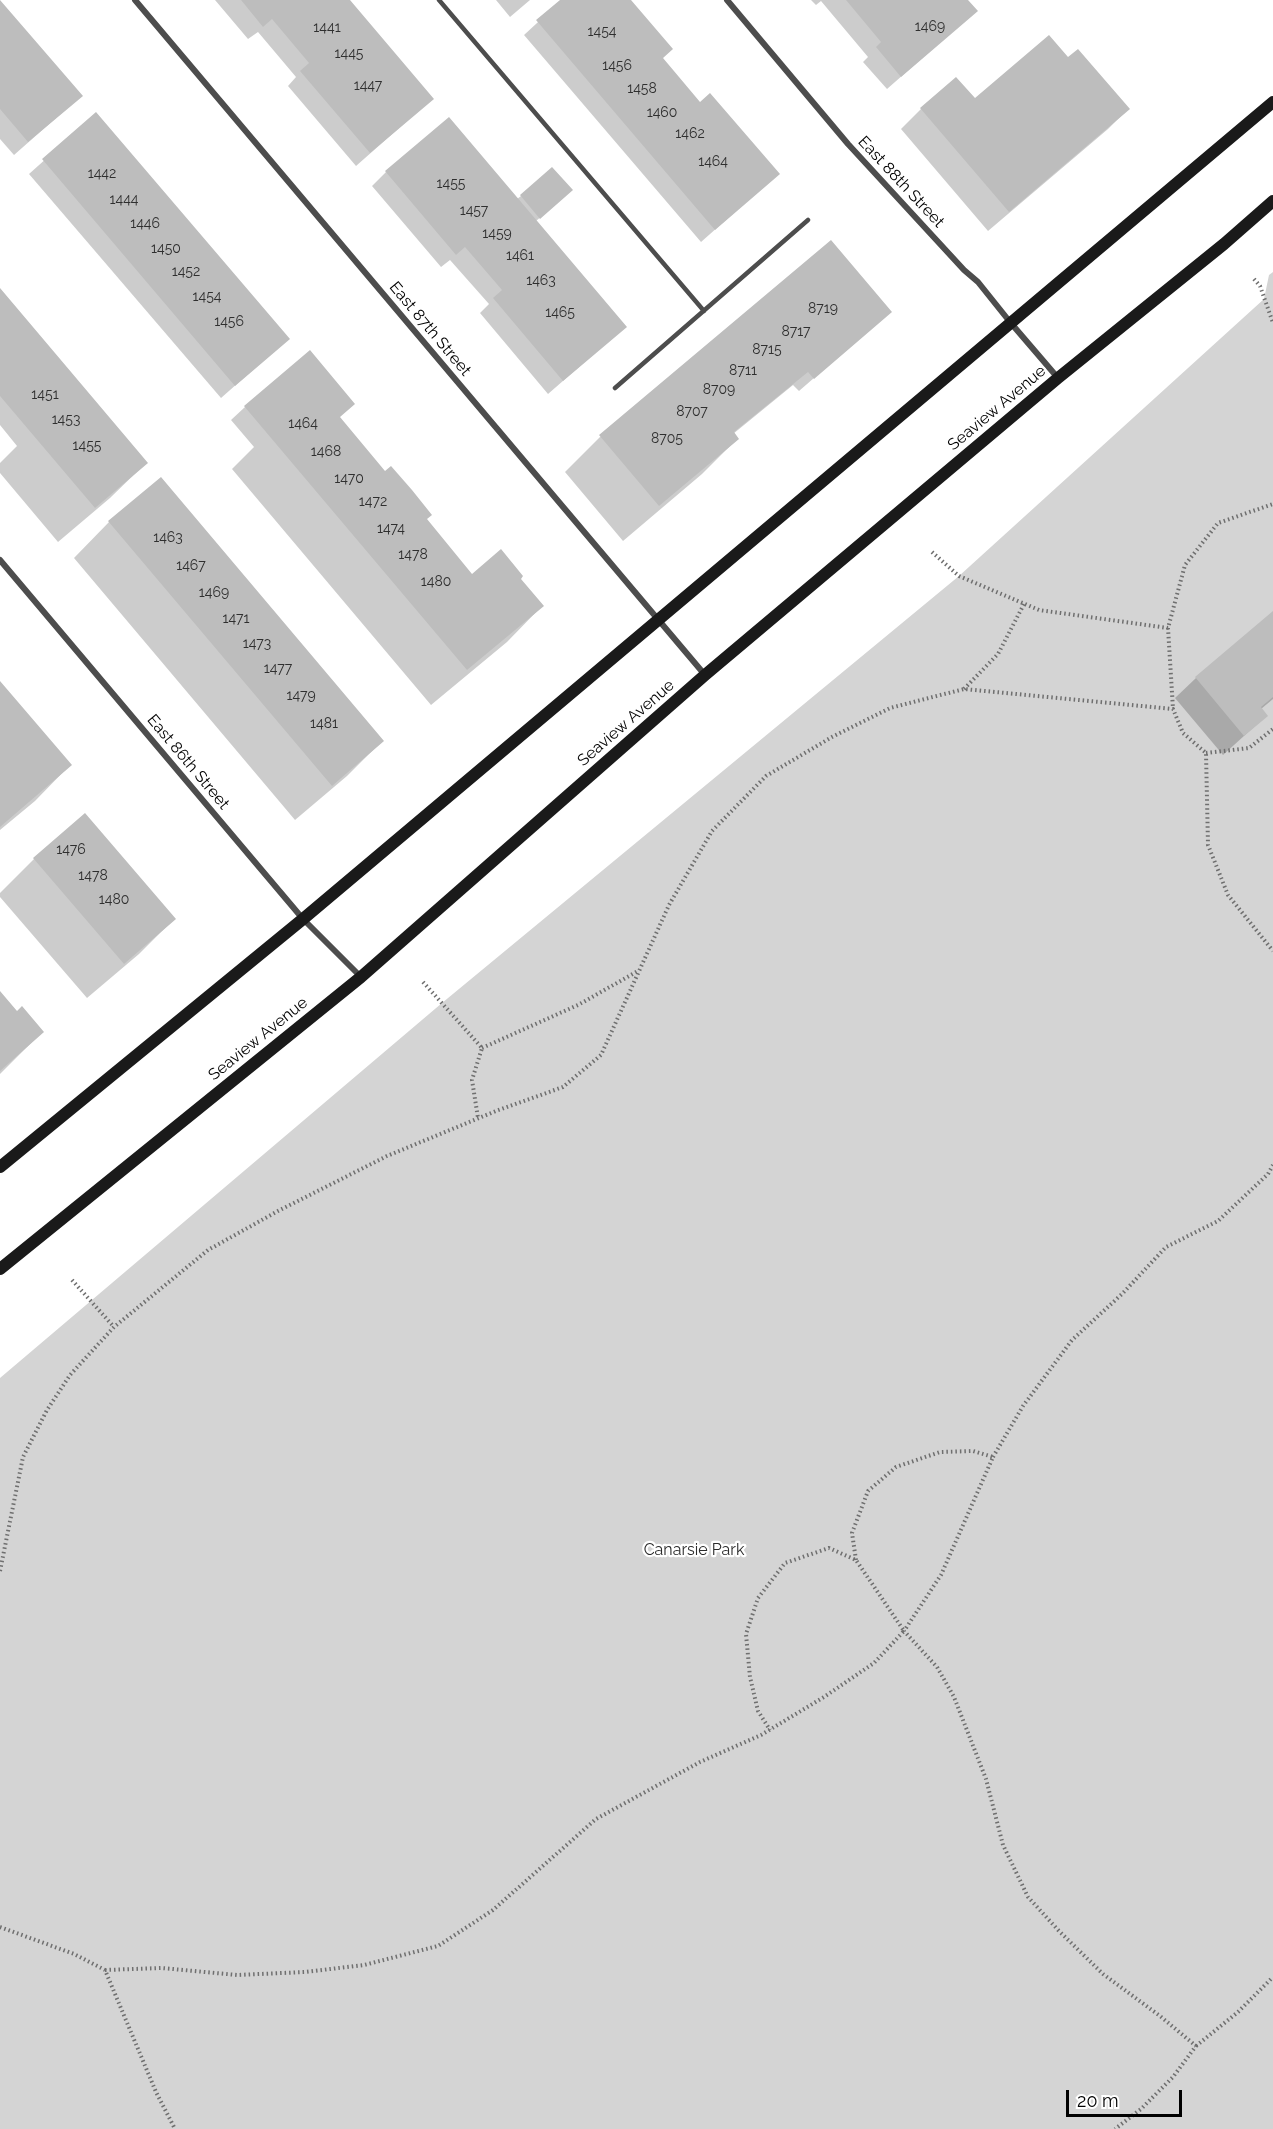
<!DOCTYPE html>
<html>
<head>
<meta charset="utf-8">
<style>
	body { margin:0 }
	#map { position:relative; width:1273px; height:2129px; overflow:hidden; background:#fff; font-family:Raleway,sans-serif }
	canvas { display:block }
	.scale { position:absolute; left:1066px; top:2090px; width:116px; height:27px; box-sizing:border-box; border:3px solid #000; border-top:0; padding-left:8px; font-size:18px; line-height:21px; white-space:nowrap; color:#000; -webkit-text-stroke:4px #fff; paint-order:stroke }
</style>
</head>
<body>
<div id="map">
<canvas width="1273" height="2129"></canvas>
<div class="scale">20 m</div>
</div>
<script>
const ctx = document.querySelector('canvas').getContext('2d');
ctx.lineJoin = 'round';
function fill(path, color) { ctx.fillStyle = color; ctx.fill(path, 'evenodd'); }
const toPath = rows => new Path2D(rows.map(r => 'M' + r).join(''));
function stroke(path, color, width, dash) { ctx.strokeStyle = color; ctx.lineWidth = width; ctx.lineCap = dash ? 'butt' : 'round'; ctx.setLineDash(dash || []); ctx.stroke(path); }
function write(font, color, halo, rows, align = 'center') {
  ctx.font = font + ' Raleway,sans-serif'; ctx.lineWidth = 4.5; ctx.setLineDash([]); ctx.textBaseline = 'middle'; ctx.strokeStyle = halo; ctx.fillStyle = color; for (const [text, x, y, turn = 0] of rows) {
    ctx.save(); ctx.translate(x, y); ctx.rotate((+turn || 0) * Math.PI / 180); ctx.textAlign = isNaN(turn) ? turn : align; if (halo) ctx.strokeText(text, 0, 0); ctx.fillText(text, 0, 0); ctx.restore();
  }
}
const green = toPath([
	[1273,272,1273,2129,0,2129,0,1378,442,1003,959,576,1264,299,1269,275]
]);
const shadow = toPath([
	[215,0,348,0,432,99,356,166,288,86,296,77,258,32,248,39],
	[496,0,530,0,510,17],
	[562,0,629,0,662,59,700,104,778,174,701,242,524,35],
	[811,0,966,0,976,11,887,89,863,62,868,57,821,1,816,5],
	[0,1,81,96,14,155,0,139],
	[1068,59,1128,109,1108,129,988,231,901,129,921,109,975,101],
	[96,114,288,339,221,398,29,174],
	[386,172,517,199,521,196,564,197,536,221,625,327,548,394,480,313,489,304,450,260,441,267,372,186],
	[831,242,890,312,799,391,793,385,733,434,737,439,702,474,623,541,565,472,600,437],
	[0,291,146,463,110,498,58,542,0,473,0,463,17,446,0,425],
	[245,407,339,418,472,576,519,579,542,606,507,642,431,705,232,469,254,447,231,420],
	[161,479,382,741,347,776,295,820,74,558,109,522],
	[1273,613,1273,699,1261,709,1266,716,1223,755,1175,698,1196,678],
	[0,683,70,765,35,801,0,830],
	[85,815,174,919,139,954,87,998,0,897,0,893,34,859],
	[0,993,17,1013,42,1032,0,1074]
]);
const building = toPath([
	[0,0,83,96,28,142,0,109],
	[241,0,350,0,434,99,370,153,300,71,309,63,272,19,263,27],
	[560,0,631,0,673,49,663,58,679,77,700,102,710,93,780,174,715,230,536,20],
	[846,0,968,0,978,11,901,77,876,47,881,42],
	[1049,35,1068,57,1078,49,1130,109,1009,212,920,108,956,77,975,98],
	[96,112,290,339,235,386,42,159],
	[449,117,627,327,563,381,493,298,502,290,465,247,456,255,385,171],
	[552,167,573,190,540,219,520,195],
	[831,240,892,312,814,379,808,372,734,432,739,439,659,506,599,435],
	[0,288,148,463,95,508,0,396],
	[310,350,355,404,340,417,385,471,391,466,412,490,432,515,427,519,472,574,501,549,523,576,521,579,544,606,467,670,244,406],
	[161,477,384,741,332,786,108,521],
	[1273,611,1273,697,1261,707,1268,716,1244,736,1195,677],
	[0,681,72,765,0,827],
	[85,813,176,919,124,964,33,858],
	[0,991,17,1011,22,1006,44,1032,0,1071]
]);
const path = toPath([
	[1254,279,1260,286,1273,323],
	[932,552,959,576,1039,610,1168,628,1185,565,1218,523,1273,504],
	[1168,628,1173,709],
	[964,689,998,654,1024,604],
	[1206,753,1249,748,1273,729],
	[423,982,482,1048,472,1080,478,1118],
	[482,1048,578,1005,638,971],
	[72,1280,114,1327],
	[993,1457,1023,1406,1072,1340,1122,1294,1166,1247,1218,1221,1268,1174,1273,1165],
	[856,1560,852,1533,868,1491,896,1467,940,1452,973,1451,993,1457,941,1575,904,1631,937,1667,954,1697,986,1779,1003,1845,1028,1897,1059,1931,1103,1974,1160,2016,1196,2046,1173,2077,1141,2109,1115,2129],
	[0,1571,23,1457,47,1410,70,1375,114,1327,208,1250,278,1211,387,1156,496,1111,563,1087,601,1055,669,905,712,831,766,776,832,737,890,708,964,689,1173,709,1183,733,1206,753,1208,845,1228,895,1273,951],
	[0,1927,74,1954,105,1970,156,2092,175,2129],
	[105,1970,162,1968,237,1975,305,1972,364,1965,438,1946,493,1910,596,1819,700,1762,761,1735,824,1697,874,1663,904,1631,856,1560,829,1548,785,1563,758,1598,746,1634,750,1677,758,1711,770,1730],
	[1196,2046,1238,2012,1273,1977]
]);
const lane = toPath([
	[439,0,704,311],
	[615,388,808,220]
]);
const street = toPath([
	[135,0,705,675],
	[727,0,848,144,964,270,978,282,1010,322,1058,378],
	[0,560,303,919,361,977]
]);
const secondary = toPath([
	[0,1167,303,919,1273,102],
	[0,1269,361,977,705,675,1058,378,1224,244,1273,201]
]);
const numberNames = [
	["1469",930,27],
	["1441",327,28],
	["1454",602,32],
	["1445",349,54],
	["1456",617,66],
	["1447",368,86],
	["1458",642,89],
	["1460",662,113],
	["1462",690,134],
	["1464",713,162],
	["1442",102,174],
	["1455",451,184],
	["1444",124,200],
	["1457",474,211],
	["1446",145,224],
	["1459",497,234],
	["1450",166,249],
	["1461",520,256],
	["1452",186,272],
	["1463",541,281],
	["1454",207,297],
	["8719",823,309],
	["1465",560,313],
	["1456",229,322],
	["8717",796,332],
	["8715",767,350],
	["8711",743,371],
	["8709",719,390],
	["1451",45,395],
	["8707",692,412],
	["1453",66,420],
	["1464",303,424],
	["8705",667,439],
	["1455",87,446],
	["1468",326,452],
	["1470",349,479],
	["1472",373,502],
	["1474",391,529],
	["1463",168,538],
	["1478",413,555],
	["1467",191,566],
	["1480",436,582],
	["1469",214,593],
	["1471",236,619],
	["1473",257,644],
	["1477",278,669],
	["1479",301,696],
	["1481",324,724],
	["1476",71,850],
	["1478",93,876],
	["1480",114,900]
];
const streetNames = [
	["East 88th Street",901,182,47],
	["East 87th Street",430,329,50],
	["Seaview Avenue",997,408,-40],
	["Seaview Avenue",626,723,-41],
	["East 86th Street",188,762,50],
	["Seaview Avenue",258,1039,-39]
];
const parkNames = [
	["Canarsie Park",694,1550]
];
fill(green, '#d4d4d4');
fill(shadow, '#0003');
fill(building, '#bdbdbd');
stroke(path, '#6f6f6f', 4, [1.5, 3]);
stroke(lane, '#4d4d4d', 4.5);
stroke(street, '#4d4d4d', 6);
stroke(secondary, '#1a1a1a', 12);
write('14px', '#2f2f2f', null, numberNames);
write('16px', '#000', '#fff', streetNames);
write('16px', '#2b2b2b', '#fff', parkNames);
</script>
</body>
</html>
